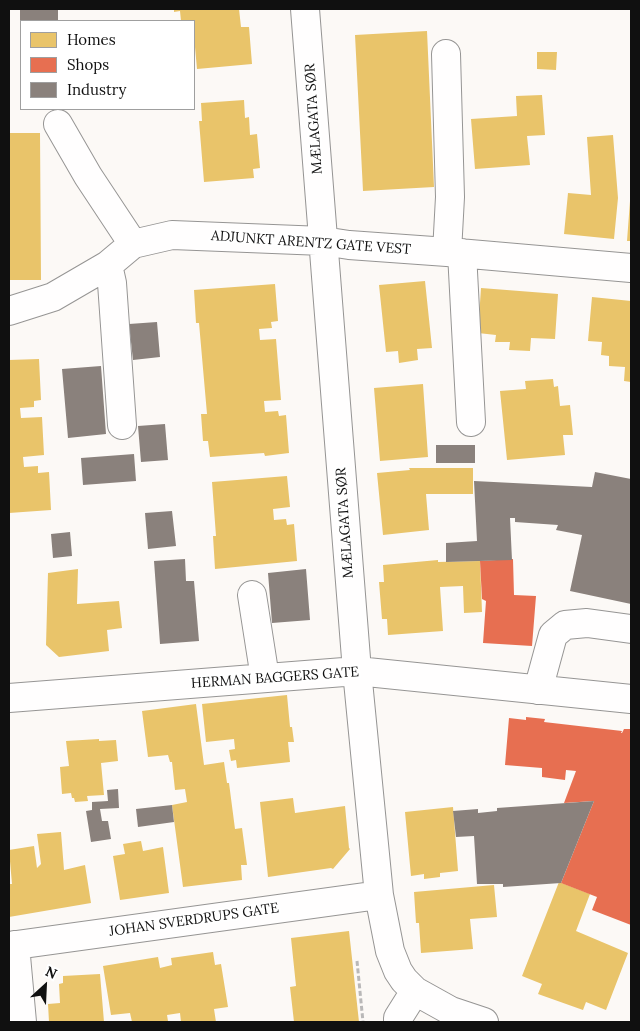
<!DOCTYPE html>
<html>
<head>
<meta charset="utf-8">
<style>
	body { margin:0 }
	#map { position:relative; width:640px; height:1031px; overflow:hidden; background:#fcf9f6; font-family:Lora,serif }
	canvas { display:block }
	.frame { position:absolute; inset:0; border:10px solid #101010; pointer-events:none }
	.legend { position:absolute; left:20px; top:20px; width:175px; height:90px; box-sizing:border-box; background:#fff; border:1px solid #9f9f9f; margin:0; padding:6px 9px; list-style:none; font-size:15px; color:#101010 }
	.legend li { display:flex; align-items:center; gap:10px; height:25px }
	.legend b { width:25px; border:1px solid #9f9f9f }
	.north { position:absolute; left:20px; top:961px; width:50px; height:50px; -webkit-text-stroke:4px #fff; paint-order:stroke; rotate:25deg; font-size:14px; font-weight:700; line-height:20px; text-align:center; color:#101010 }
	.north::after { content:''; display:block; margin:auto; width:18px; height:22px; background:#101010; clip-path:polygon(50% 0,100% 100%,50% 72%,0 100%) }
</style>
</head>
<body>
<div id="map">
<canvas width="640" height="1031"></canvas>
<div class="frame"></div>
<ul class="legend">
<li><b style="height:14px;background:#e9c46a"></b>Homes</li>
<li><b style="height:14px;background:#e76f51"></b>Shops</li>
<li><b style="height:14px;background:#8a817c"></b>Industry</li>
</ul>
<div class="north">N</div>
</div>
<script>
const ctx = document.querySelector('canvas').getContext('2d');
ctx.lineJoin = 'round';
function fill(path, color) { ctx.fillStyle = color; ctx.fill(path, 'evenodd'); }
const toPath = rows => new Path2D(rows.map(r => 'M' + r).join(''));
function stroke(path, color, width, dash) { ctx.strokeStyle = color; ctx.lineWidth = width; ctx.lineCap = dash ? 'butt' : 'round'; ctx.setLineDash(dash || []); ctx.stroke(path); }
function write(font, color, halo, rows, align = 'center') {
  ctx.font = font + ' Lora,serif'; ctx.lineWidth = 5; ctx.setLineDash([]); ctx.textBaseline = 'middle'; ctx.strokeStyle = halo; ctx.fillStyle = color; for (const [text, x, y, turn = 0] of rows) {
    ctx.save(); ctx.translate(x, y); ctx.rotate((+turn || 0) * Math.PI / 180); ctx.textAlign = isNaN(turn) ? turn : align; if (halo) ctx.strokeText(text, 0, 0); ctx.fillText(text, 0, 0); ctx.restore();
  }
}
const homes = toPath([
	[174,9,239,9,241,27,249,27,252,64,197,69,195,47,194,47,194,21,181,21,180,11,174,12],
	[427,31,434,187,363,191,355,35],
	[537,52,557,52,556,70,537,69],
	[542,95,545,135,527,136,530,165,475,169,471,119,517,116,516,96],
	[244,100,245,118,249,117,250,135,257,134,260,168,253,169,254,178,204,182,199,121,202,121,201,103],
	[9,133,40,133,41,280,9,280],
	[613,135,618,198,614,239,564,234,568,193,591,195,587,137],
	[630,201,631,201,631,241,627,241],
	[425,281,432,348,417,349,418,360,399,363,398,351,386,352,379,285],
	[275,284,278,321,271,322,272,328,259,329,260,340,276,339,281,400,264,401,265,412,278,411,279,416,286,415,289,453,265,456,264,453,210,457,208,441,203,441,201,414,207,414,199,323,196,323,194,290],
	[481,288,558,294,555,339,531,338,530,351,509,350,510,342,495,342,496,335,478,333],
	[592,297,631,301,631,382,624,381,625,367,609,366,609,356,601,355,602,342,588,341],
	[39,359,41,400,34,401,34,407,20,408,21,418,42,417,44,455,23,457,24,467,38,466,38,473,49,472,51,510,9,513,9,360],
	[553,379,554,387,558,386,560,406,570,405,573,435,563,435,565,455,507,460,500,391,526,389,525,381],
	[423,384,428,457,380,461,374,388],
	[409,468,473,468,473,494,426,494,429,530,383,535,377,473,410,470],
	[287,476,290,507,273,509,274,520,286,519,287,525,294,524,297,561,215,569,213,536,216,536,212,482],
	[438,560,438,562,480,561,482,612,464,613,463,586,440,587,443,631,388,635,387,619,382,619,379,582,384,582,383,565],
	[78,569,77,604,119,601,122,628,107,630,109,651,59,657,46,645,48,573],
	[287,695,290,727,292,727,294,742,288,742,290,762,237,768,236,760,231,761,229,750,235,749,234,739,206,742,202,704],
	[196,704,204,765,224,762,227,783,229,783,235,829,242,828,247,865,241,865,242,880,183,887,172,805,187,802,185,789,175,790,172,762,170,762,168,755,148,757,142,711],
	[99,739,99,741,116,740,118,761,101,763,104,795,87,796,88,801,75,802,74,798,72,798,71,793,62,794,60,767,69,766,66,741],
	[293,798,295,813,345,806,349,848,350,849,333,869,331,868,268,877,260,802],
	[453,807,458,871,440,873,440,877,424,879,424,874,411,876,405,812],
	[61,832,64,870,85,865,91,903,9,917,9,884,12,884,9,850,34,846,37,868,41,864,37,834],
	[141,841,143,851,163,847,169,893,120,900,113,856,125,854,123,844],
	[559,882,590,894,576,931,628,953,606,1010,586,1002,583,1010,538,994,542,984,522,976],
	[494,885,497,917,470,919,473,949,421,953,419,923,416,923,414,892],
	[349,931,359,1022,294,1022,290,987,296,986,291,938],
	[213,952,215,965,221,964,228,1007,214,1009,216,1022,181,1022,180,1013,167,1015,168,1021,159,1022,132,1022,130,1013,111,1015,103,966,158,957,160,968,172,965,171,958],
	[100,974,104,1022,49,1022,48,1004,60,1003,59,984,63,983,63,976]
]);
const shops = toPath([
	[513,559,514,595,536,596,532,646,483,643,486,601,482,599,480,561],
	[526,717,545,719,544,722,622,731,621,733,622,733,624,729,631,729,631,925,592,910,597,897,561,883,594,801,564,803,576,771,566,770,565,780,542,777,542,768,505,765,509,718,526,720]
]);
const industry = toPath([
	[20,9,58,10,58,21,20,21],
	[157,322,160,357,133,360,129,324],
	[101,366,106,434,68,438,62,369],
	[165,424,168,460,141,462,138,426],
	[436,445,475,445,475,463,436,463],
	[134,454,136,481,83,485,81,458],
	[595,472,631,479,631,604,570,591,582,535,556,530,558,525,515,522,515,518,510,518,512,560,446,562,446,543,477,541,474,481,592,487],
	[172,511,176,546,148,549,145,513],
	[70,532,72,556,53,558,51,534],
	[185,559,186,581,194,581,199,641,160,644,154,561],
	[306,569,310,620,272,623,268,573],
	[118,789,119,808,100,809,102,821,108,821,111,839,91,842,86,811,92,810,92,802,108,801,107,790],
	[594,801,561,883,503,887,503,884,477,884,474,836,456,837,453,811,478,809,478,813,497,811,497,808],
	[172,805,174,822,138,827,136,809]
]);
const path = toPath([
	[357,961,363,1022]
]);
const minor = toPath([
	[305,9,357,671,379,895,390,951,398,971,404,980,415,991,451,1011,484,1022],
	[446,54,450,197,447,252],
	[58,124,88,176,133,244],
	[462,253,471,422],
	[108,265,112,283,122,425],
	[9,311,53,297,108,265,133,244,172,235,323,241,349,245,447,252,631,268],
	[252,595,265,678],
	[538,690,553,635,565,625,587,623,631,629],
	[9,698,357,671,631,699],
	[15,945,22,1022],
	[9,946,379,895],
	[398,1022,398,1018,415,991]
]);
const streetNames = [
	["MÆLAGATA SØR",314,119,-94],
	["ADJUNKT ARENTZ GATE VEST",311,243,4],
	["MÆLAGATA SØR",345,523,-94],
	["HERMAN BAGGERS GATE",275,678,-4],
	["JOHAN SVERDRUPS GATE",194,920,-8]
];
fill(homes, '#e9c46a');
fill(shops, '#e76f51');
fill(industry, '#8a817c');
stroke(minor, '#969594', 30);
stroke(path, '#b9b8b8', 3, [5, 2.5]);
stroke(minor, '#fffefe', 28);
write('14px', '#101010', '#fff', streetNames);
</script>
</body>
</html>
